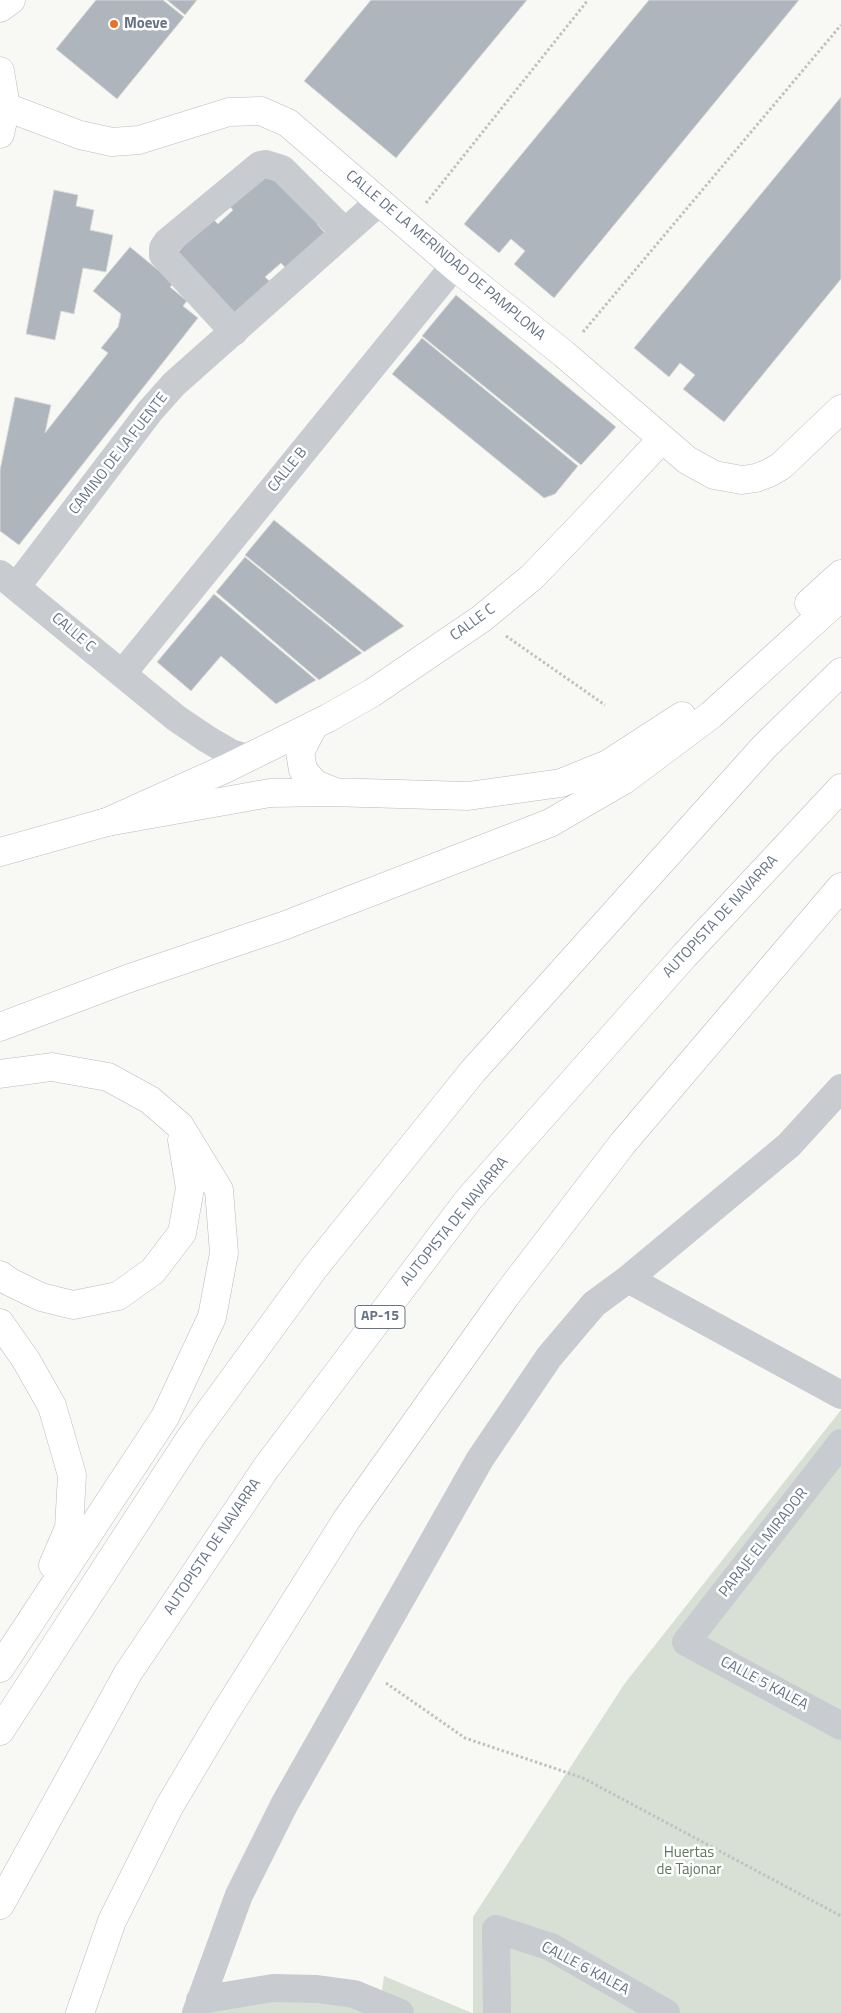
<!DOCTYPE html>
<html>
<head>
<meta charset="utf-8">
<style>
	body { margin:0 }
	canvas { display:block; background:#f8f8f5 }
</style>
</head>
<body>
<canvas width="841" height="2013"></canvas>
<script>
const ctx = document.querySelector('canvas').getContext('2d');
ctx.lineJoin = 'round';
function fill(path, color) { ctx.fillStyle = color; ctx.fill(path, 'evenodd'); }
const toPath = rows => new Path2D(rows.map(r => 'M' + r).join(''));
function stroke(path, color, width, dash) { ctx.strokeStyle = color; ctx.lineWidth = width; ctx.lineCap = dash ? 'butt' : 'round'; ctx.setLineDash(dash || []); ctx.stroke(path); }
function write(font, color, halo, rows, align = 'center') {
  ctx.font = font + ' "Titillium Web",sans-serif'; ctx.lineWidth = 5; ctx.setLineDash([]); ctx.textBaseline = 'middle'; ctx.strokeStyle = halo; ctx.fillStyle = color; for (const [text, x, y, turn = 0] of rows) {
    ctx.save(); ctx.translate(x, y); ctx.rotate((+turn || 0) * Math.PI / 180); ctx.textAlign = isNaN(turn) ? turn : align; if (halo) ctx.strokeText(text, 0, 0); ctx.fillText(text, 0, 0); ctx.restore();
  }
}
const green = toPath([
	[841,1410,841,2013,473,2013,473,1917,625,1683],
	[384,1976,472,2013,196,2013,273,1988,380,2005]
]);
const building = toPath([
	[96,0,163,0,184,17,117,99,56,49,96,0],
	[167,0,197,0,185,15,167,0],
	[371,0,527,0,396,158,304,81,371,0],
	[649,0,799,0,554,298,514,264,525,251,511,239,499,253,464,224,649,0],
	[841,97,841,279,724,422,683,389,695,375,680,363,669,377,634,348,841,97],
	[267,171,319,222,317,224,325,233,289,272,281,263,265,277,274,285,236,314,178,252,210,216,218,224,233,210,225,202,267,171],
	[54,190,78,195,76,206,94,210,90,230,113,235,106,272,83,268,74,314,61,311,55,340,26,334,54,190],
	[130,247,174,283,170,287,187,301,183,306,198,318,19,545,0,531,0,470,15,397,51,405,45,433,108,353,101,348,118,327,121,314,93,291,130,247],
	[456,295,616,427,581,465,422,336,456,295],
	[422,338,578,466,555,494,544,498,392,374,422,338],
	[274,520,404,626,364,652,245,555,274,520],
	[245,557,362,653,319,680,216,592,245,557],
	[214,594,316,680,276,704,221,656,191,691,157,662,214,594]
]);
const path = toPath([
	[426,203,588,0],
	[583,332,841,25],
	[506,636,605,705],
	[386,1683,465,1738,583,1778,841,1916]
]);
const street = toPath([
	[234,332,163,255,163,248,167,242,260,165,266,164,282,169,345,232],
	[0,574,176,718,207,739,231,753,247,758],
	[17,586,150,411,174,384,379,202],
	[122,674,454,266],
	[628,1279,841,1395],
	[841,1443,686,1642,841,1726],
	[200,2000,273,1988,317,1989,354,1994,400,2013],
	[196,2013,239,1895,284,1805,480,1459,549,1357,594,1304,628,1279,789,1145,841,1088],
	[497,2013,496,1929,551,1947,666,2013]
]);
const secondary = toPath([
	[0,8,11,0],
	[0,71,6,107,0,134],
	[6,107,80,135,112,142,139,140,229,112,261,111,288,123,454,266,564,354,687,460,714,475,742,480,756,478,769,473,781,466,841,409],
	[0,852,107,822,227,768,328,718,372,693,481,619,532,577,580,527,662,439]
]);
const highway = toPath([
	[809,603,841,574],
	[314,725,300,752,303,770,315,784,335,792],
	[107,822,270,793,329,792,468,796,561,783,608,764,682,716],
	[0,1027,127,979,283,926,550,823,624,780,711,715,841,597],
	[0,1074,52,1067,108,1077,150,1100,180,1126,219,1190,224,1253,212,1317,165,1417,0,1668],
	[0,1275,10,1282,41,1297,73,1305,118,1296,153,1271,182,1233,190,1188,182,1140],
	[0,1323,26,1360,52,1406,72,1475,69,1528,53,1565],
	[0,1731,191,1437,315,1267,473,1071,764,747,841,672],
	[0,1905,128,1673,266,1468,469,1199,685,955,841,788],
	[80,2013,112,1921,169,1807,223,1716,347,1519,505,1297,623,1143,841,887]
]);
const markers = [
	[114,24,5,"#e87426"]
];
const shields = [
	[380,1317,50]
];
const shieldNames = [
	["AP-15",380,1317]
];
const poiNames = [
	["Moeve",124,24]
];
const streetNames = [
	["CALLE DE LA MERINDAD DE PAMPLONA",445,256,40],
	["CAMINO DE LA FUENTE",119,454,-52],
	["CALLE B",288,470,-51],
	["CALLE C",473,623,-36],
	["CALLE C",73,633,40],
	["AUTOPISTA DE NAVARRA",721,917,-47],
	["AUTOPISTA DE NAVARRA",455,1222,-51],
	["PARAJE EL MIRADOR",764,1543,-52],
	["AUTOPISTA DE NAVARRA",213,1547,-56],
	["CALLE 5 KALEA",764,1684,28],
	["CALLE 6 KALEA",585,1969,28]
];
const parkNames = [
	["Huertas",689,1853],
	["de Tajonar",689,1870]
];
fill(green, '#d8e0d6');
fill(building, '#afb5bc');
stroke(building, '#dadad8', 1);
stroke(secondary, '#babec3', 29);
stroke(highway, '#b8bbbf', 29);
stroke(path, '#bfc1c4', 3, [2.5, 2.5]);
stroke(street, '#c8cbcf', 28);
stroke(secondary, '#fff', 28);
stroke(highway, '#fff', 28);
for (const [x, y, r, color] of markers) { const dot = new Path2D(); dot.arc(x, y, r, 0, 2 * Math.PI); ctx.fillStyle = color; ctx.fill(dot); stroke(dot, '#fff', 2); }
for (const [x, y, w] of shields) { const box = new Path2D(); box.roundRect(x - w / 2, y - 11.5, w, 23, 4); ctx.fillStyle = '#fff'; ctx.fill(box); stroke(box, '#667387', 1); }
write('bold 14px', '#667387', null, shieldNames);
write('bold 15px', '#667387', '#fff', poiNames, 'left');
write('15px', '#667387', '#fff', streetNames);
write('15px', '#627961', '#fff', parkNames);
</script>
</body>
</html>
